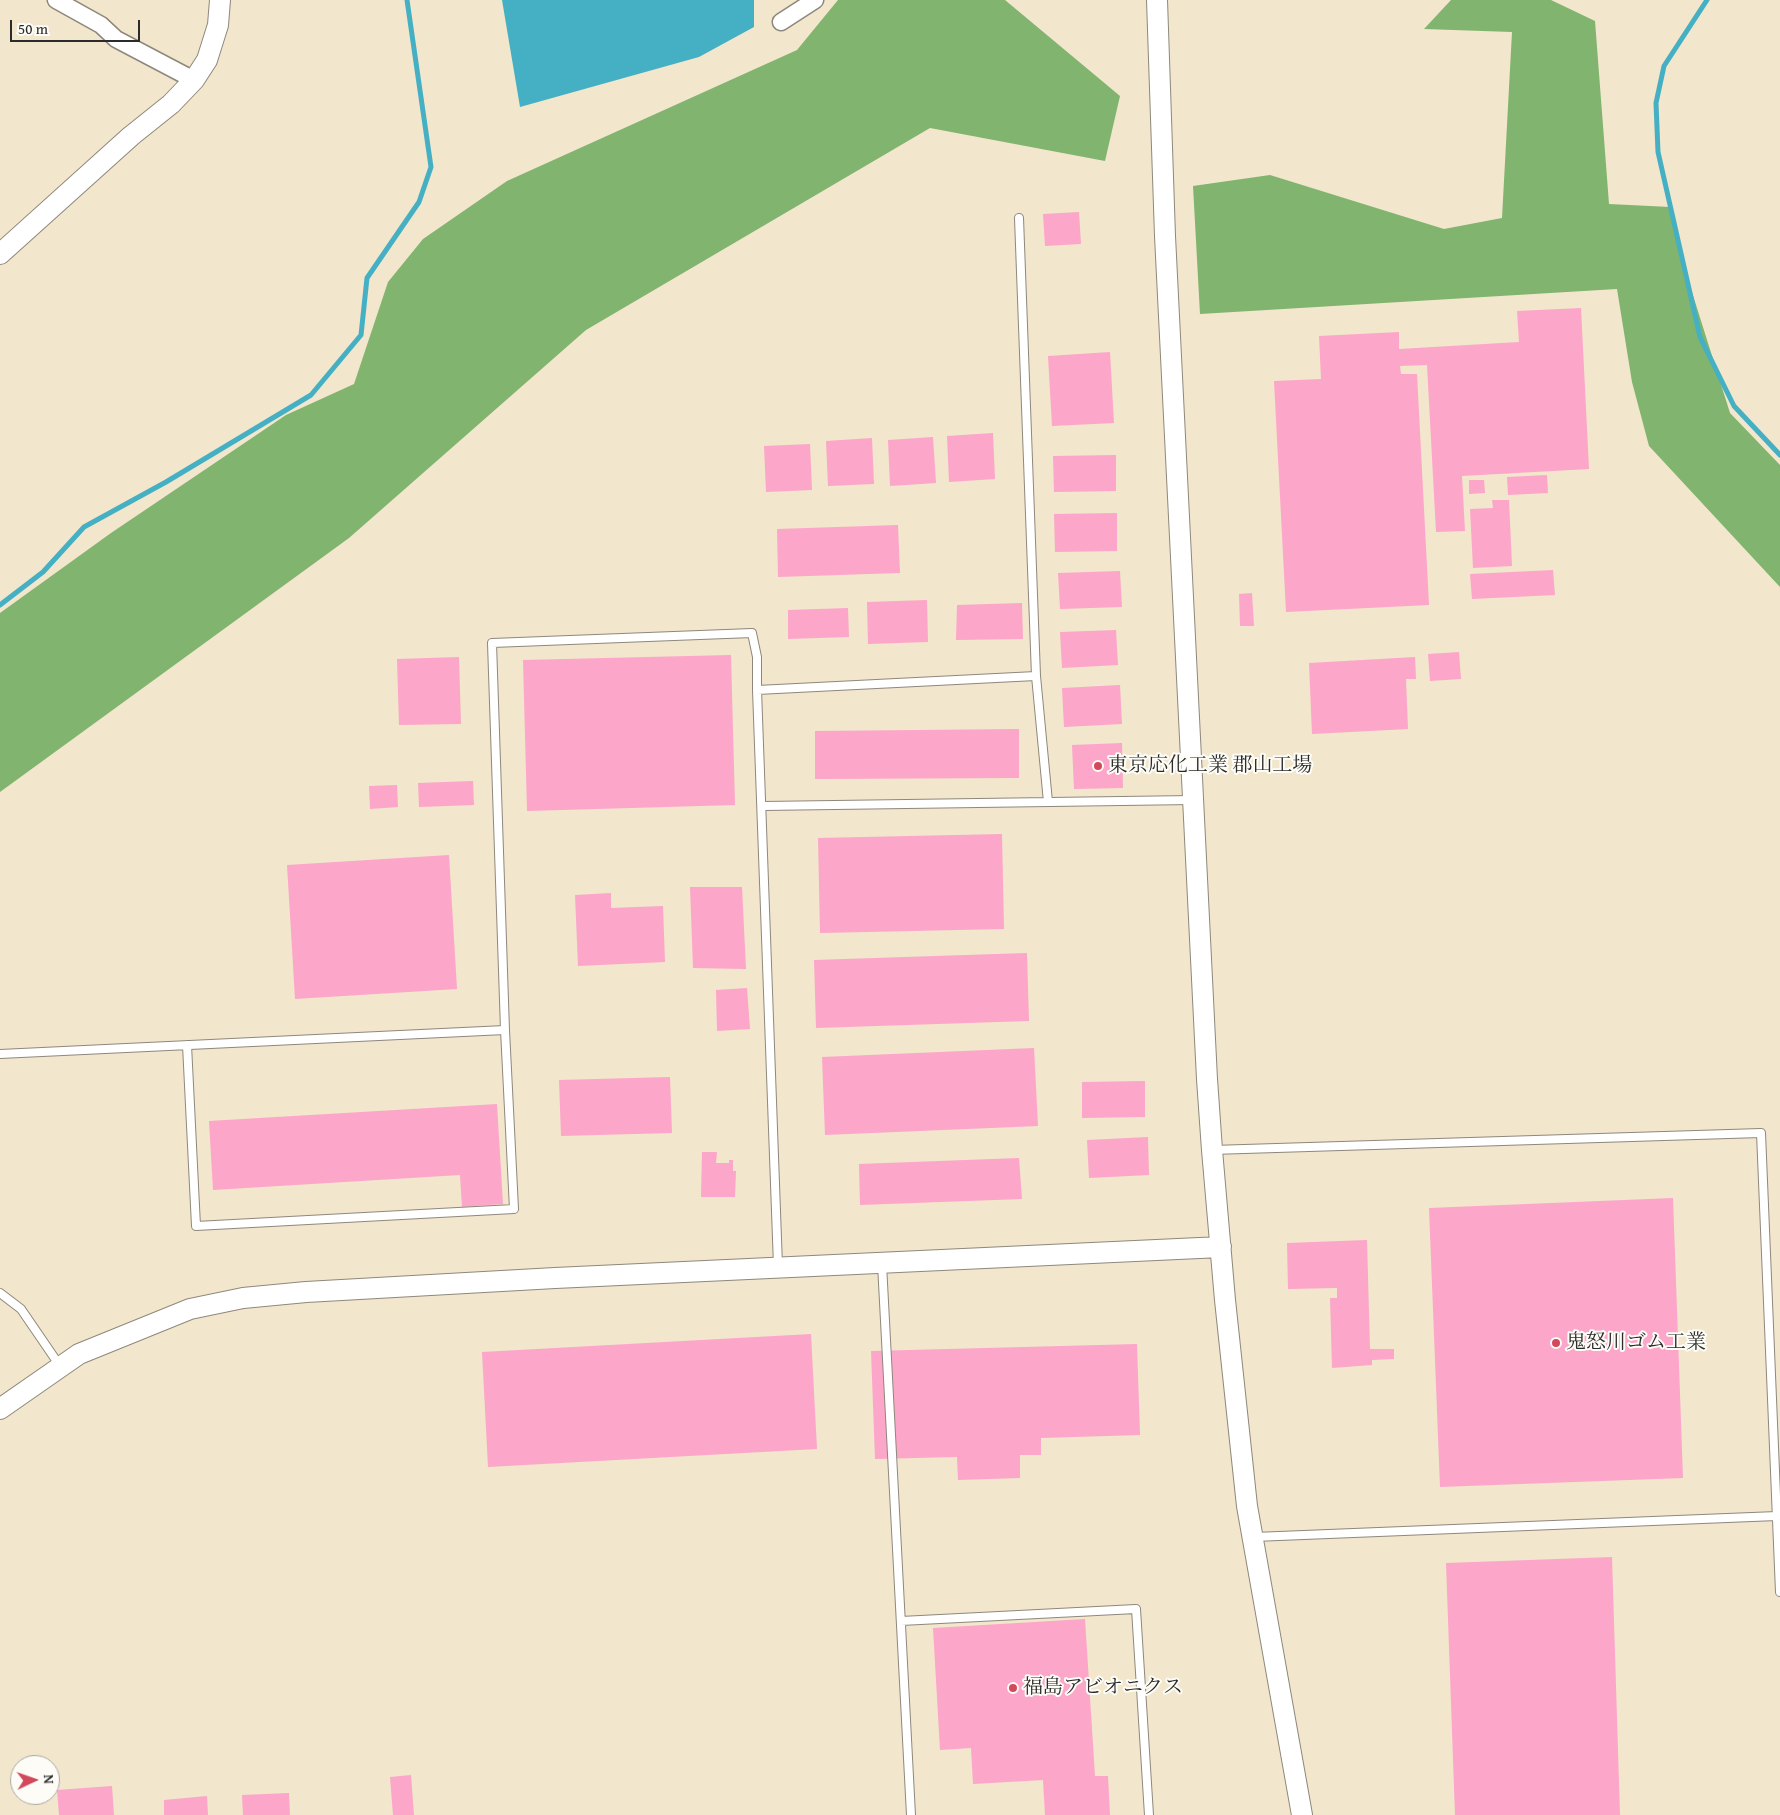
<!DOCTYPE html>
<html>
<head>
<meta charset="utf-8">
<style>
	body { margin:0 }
	#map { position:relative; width:1780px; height:1815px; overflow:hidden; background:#f2e6cc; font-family:"Gentium Book Plus",serif }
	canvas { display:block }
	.north { position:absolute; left:10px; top:1755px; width:50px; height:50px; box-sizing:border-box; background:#fdfcf7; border:1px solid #a9a8a5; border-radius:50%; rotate:87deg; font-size:14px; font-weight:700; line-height:20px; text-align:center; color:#2b2b2b }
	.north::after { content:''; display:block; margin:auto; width:18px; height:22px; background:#d1495b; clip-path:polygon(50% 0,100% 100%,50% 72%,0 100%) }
	.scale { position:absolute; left:10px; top:20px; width:130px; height:22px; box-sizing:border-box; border:2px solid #2b2b2b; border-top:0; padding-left:6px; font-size:15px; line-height:18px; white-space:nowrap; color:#2b2b2b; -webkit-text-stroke:4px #fdfcf7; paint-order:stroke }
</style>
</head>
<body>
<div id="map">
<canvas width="1780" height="1815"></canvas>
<div class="north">N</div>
<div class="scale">50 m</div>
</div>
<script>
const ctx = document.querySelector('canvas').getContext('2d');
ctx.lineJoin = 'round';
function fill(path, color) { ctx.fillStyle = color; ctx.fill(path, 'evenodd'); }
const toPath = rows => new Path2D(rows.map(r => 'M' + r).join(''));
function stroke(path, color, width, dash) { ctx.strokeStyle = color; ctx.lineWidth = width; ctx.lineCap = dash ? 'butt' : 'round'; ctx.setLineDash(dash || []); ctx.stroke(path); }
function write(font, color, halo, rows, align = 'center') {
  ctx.font = font + ' "Gentium Book Plus","Noto Serif JP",serif'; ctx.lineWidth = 4; ctx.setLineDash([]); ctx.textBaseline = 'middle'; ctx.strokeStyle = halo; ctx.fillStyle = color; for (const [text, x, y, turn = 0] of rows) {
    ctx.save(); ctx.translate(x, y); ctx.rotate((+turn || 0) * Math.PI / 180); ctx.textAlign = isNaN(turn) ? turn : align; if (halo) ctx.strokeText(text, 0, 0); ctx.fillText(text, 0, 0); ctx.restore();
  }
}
const forest = toPath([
	[838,0,1005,0,1120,96,1105,161,930,128,586,330,349,538,0,792,0,613,111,533,286,415,354,384,388,282,423,239,507,181,797,50],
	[1451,0,1551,0,1595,21,1609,204,1670,207,1680,254,1730,413,1780,465,1780,587,1649,446,1632,382,1617,289,1200,314,1193,186,1270,175,1444,229,1502,218,1512,32,1424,29]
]);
const water = toPath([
	[502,0,754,0,754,27,699,57,520,107]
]);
const stream = toPath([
	[1707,0,1664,66,1656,103,1658,152,1700,337,1734,406,1780,455],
	[0,605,43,572,84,527,166,482,311,395,361,335,367,278,419,202,431,167,407,0]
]);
const building = toPath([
	[1079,212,1081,244,1045,246,1043,214],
	[1581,308,1589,469,1462,476,1465,531,1436,532,1427,365,1400,366,1401,374,1417,374,1429,605,1286,612,1274,381,1321,379,1319,336,1399,332,1399,349,1519,342,1517,311],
	[1110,352,1114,423,1052,426,1048,356],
	[993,433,995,479,949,482,947,436],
	[933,437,936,483,890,486,888,440],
	[872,438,874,484,828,486,826,441],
	[810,444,812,490,766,492,764,446],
	[1116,455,1116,491,1054,492,1053,456],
	[1547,475,1548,493,1508,495,1507,477],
	[1469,480,1484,480,1485,493,1469,494],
	[1492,500,1509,500,1512,566,1473,568,1470,509,1493,508],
	[1117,513,1117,551,1055,552,1054,514],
	[898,525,900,573,778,577,777,529],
	[1553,570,1555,595,1472,599,1470,574],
	[1120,571,1122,607,1060,609,1058,573],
	[1252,593,1254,626,1240,626,1239,594],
	[927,600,928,642,868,644,867,602],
	[1022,603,1023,639,956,640,957,605],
	[848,608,849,637,788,639,788,610],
	[1116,630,1118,665,1062,668,1060,632],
	[1459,652,1461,679,1430,681,1428,654],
	[731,655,735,805,527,811,523,660],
	[459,657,461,724,399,725,397,659],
	[1415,657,1416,679,1406,679,1408,729,1312,734,1309,663],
	[1120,685,1122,724,1064,727,1062,688],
	[1019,729,1019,778,815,779,815,731],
	[1122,743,1123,788,1074,789,1072,745],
	[473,781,474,805,419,807,418,783],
	[397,785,398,807,370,809,369,786],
	[1002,834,1004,929,820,933,818,838],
	[449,855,457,989,295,999,287,865],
	[690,887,742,887,746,969,693,968],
	[611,893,611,908,663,906,665,962,578,966,575,895],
	[1027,953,1029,1021,816,1028,814,960],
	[747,988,750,1029,717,1031,716,990],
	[1034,1048,1038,1126,825,1135,822,1057],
	[670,1077,672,1133,561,1136,559,1080],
	[1145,1081,1145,1117,1082,1118,1082,1082],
	[497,1104,503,1204,462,1207,460,1175,213,1190,209,1121],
	[1148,1137,1149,1175,1089,1178,1087,1140],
	[702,1152,717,1152,716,1163,729,1163,729,1160,733,1160,733,1171,736,1171,735,1197,701,1197],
	[1019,1158,1022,1199,860,1205,859,1164],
	[1673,1198,1683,1478,1440,1487,1429,1208],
	[1367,1240,1370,1349,1394,1349,1394,1359,1372,1360,1372,1365,1332,1368,1330,1298,1337,1298,1337,1288,1288,1289,1287,1243],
	[811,1334,817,1449,488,1467,482,1352],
	[1137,1344,1140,1435,1041,1438,1041,1455,1020,1455,1020,1478,958,1480,957,1457,875,1459,871,1351],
	[1612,1557,1620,1815,1455,1815,1446,1563],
	[1085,1619,1095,1776,1108,1776,1110,1815,1045,1815,1043,1780,973,1784,971,1748,940,1750,933,1628],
	[411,1775,414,1815,393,1815,390,1777],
	[112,1786,114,1815,59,1815,57,1790],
	[289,1793,290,1815,243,1815,242,1795],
	[207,1796,208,1815,164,1815,164,1800]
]);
const service = toPath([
	[1019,218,1036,676,1048,802],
	[763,806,1193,800],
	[187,1045,196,1226,514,1209,505,1030,492,643,752,633,757,657,757,690],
	[0,1054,505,1030],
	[1212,1150,1761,1133,1780,1592],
	[882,1264,911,1815],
	[778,1266,757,690,1036,676],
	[0,1293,21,1309,60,1366],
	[1254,1537,1777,1516],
	[901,1621,1136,1609,1149,1815]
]);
const minor = toPath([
	[56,0,101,25,116,39,194,80],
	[781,22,815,0]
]);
const tertiary = toPath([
	[1157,0,1165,236,1207,1079,1212,1150,1225,1300,1247,1506,1302,1815],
	[0,254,131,136,171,104,194,80,207,60,218,25,220,0],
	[0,1409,79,1354,190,1309,243,1298,306,1292,555,1278,1221,1247]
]);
const markers = [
	[1098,766,5,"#d1495b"],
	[1556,1343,5,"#d1495b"],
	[1013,1688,5,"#d1495b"]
];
const poiNames = [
	["東京応化工業 郡山工場",1108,766],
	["鬼怒川ゴム工業",1566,1343],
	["福島アビオニクス",1023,1688]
];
fill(forest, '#80b46f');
fill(water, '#45b0c3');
stroke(stream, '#45b0c3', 5);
fill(building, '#fca6c9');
stroke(service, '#8e887c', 10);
stroke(minor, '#8e887c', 19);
stroke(tertiary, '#8e887c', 22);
stroke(service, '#fff', 8);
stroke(minor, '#fff', 16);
stroke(tertiary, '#fff', 20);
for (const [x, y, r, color] of markers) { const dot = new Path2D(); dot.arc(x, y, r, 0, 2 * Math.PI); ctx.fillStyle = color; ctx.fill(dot); stroke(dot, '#fdfcf7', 2); }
write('20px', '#2b2b2b', '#fdfcf7', poiNames, 'left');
</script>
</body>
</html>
